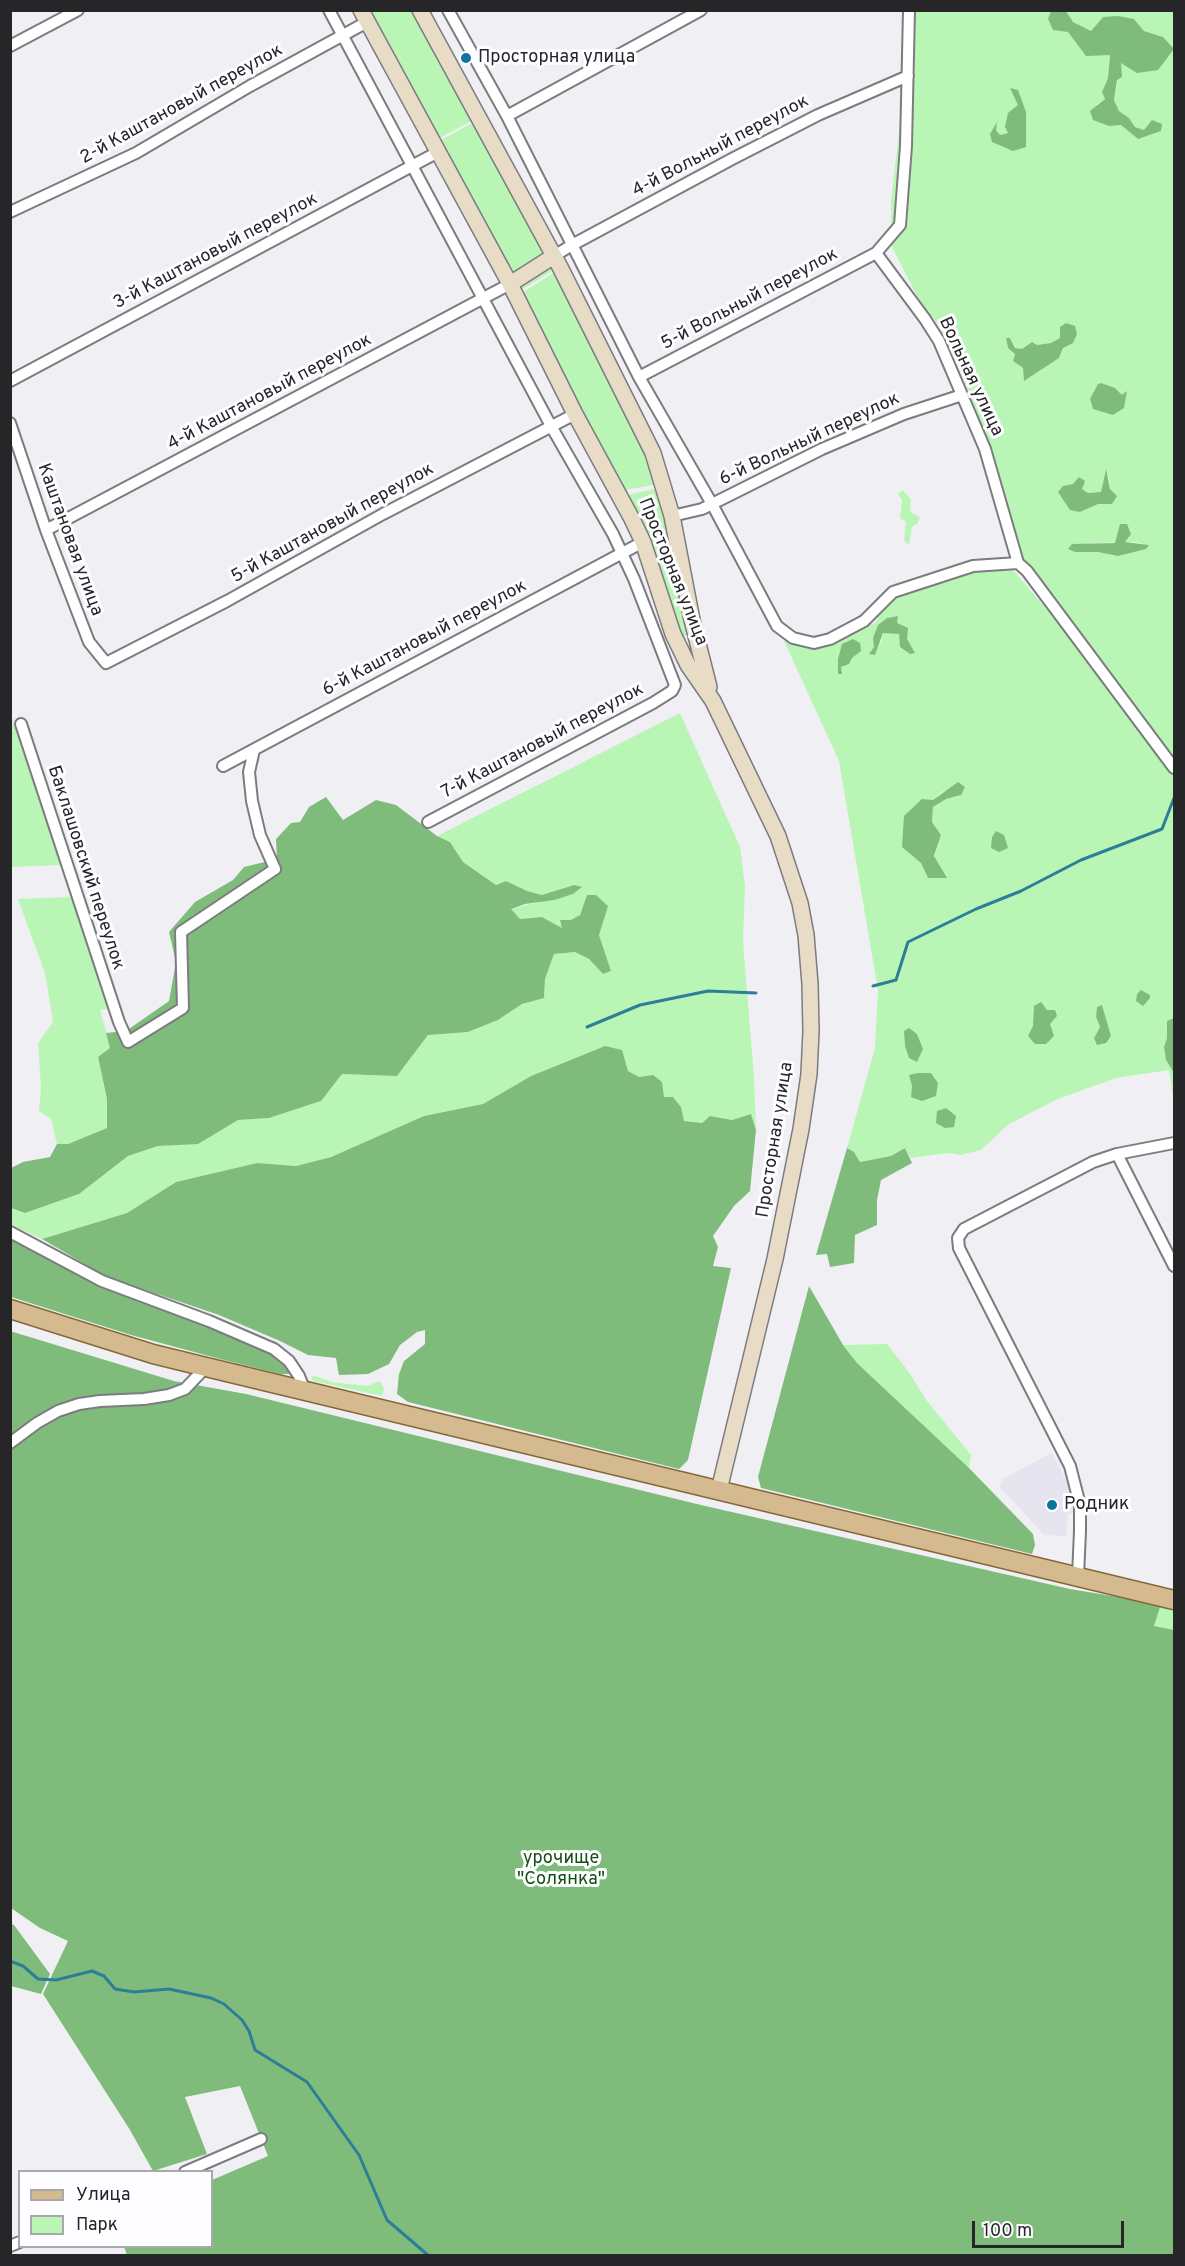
<!DOCTYPE html>
<html>
<head>
<meta charset="utf-8">
<style>
	body { margin:0 }
	#map { position:relative; width:1185px; height:2266px; overflow:hidden; background:#f0f0f4; font-family:Overpass,sans-serif }
	canvas { display:block }
	.frame { position:absolute; inset:0; border:12px solid #262527; pointer-events:none }
	.legend { position:absolute; left:18px; top:2170px; width:195px; height:78px; box-sizing:border-box; background:#fefdff; border:2px solid #a8a7a9; margin:0; padding:8px 10px; list-style:none; font-size:18px; color:#262527 }
	.legend li { display:flex; align-items:center; gap:12px; height:30px }
	.legend b { width:30px; border:2px solid #a8a7a9 }
	.scale { position:absolute; left:972px; top:2221px; width:152px; height:27px; box-sizing:border-box; border:3px solid #262527; border-top:0; padding-left:8px; font-size:18px; line-height:21px; white-space:nowrap; color:#262527; -webkit-text-stroke:4px #fefdff; paint-order:stroke }
</style>
</head>
<body>
<div id="map">
<canvas width="1185" height="2266"></canvas>
<div class="frame"></div>
<ul class="legend">
<li><b style="height:8px;background:#d4ba8e"></b>Улица</li>
<li><b style="height:16px;background:#b9f6b5"></b>Парк</li>
</ul>
<div class="scale">100 m</div>
</div>
<script>
const ctx = document.querySelector('canvas').getContext('2d');
ctx.lineJoin = 'round';
function fill(path, color) { ctx.fillStyle = color; ctx.fill(path, 'evenodd'); }
const toPath = rows => new Path2D(rows.map(r => 'M' + r).join(''));
function stroke(path, color, width, dash) { ctx.strokeStyle = color; ctx.lineWidth = width; ctx.lineCap = dash ? 'butt' : 'round'; ctx.setLineDash(dash || []); ctx.stroke(path); }
function write(font, color, halo, rows, align = 'center') {
  ctx.font = font + ' Overpass,sans-serif'; ctx.lineWidth = 6; ctx.setLineDash([]); ctx.textBaseline = 'middle'; ctx.strokeStyle = halo; ctx.fillStyle = color; for (const [text, x, y, turn = 0] of rows) {
    ctx.save(); ctx.translate(x, y); ctx.rotate((+turn || 0) * Math.PI / 180); ctx.textAlign = isNaN(turn) ? turn : align; if (halo) ctx.strokeText(text, 0, 0); ctx.fillText(text, 0, 0); ctx.restore();
  }
}
const built = toPath([
	[1052,1453,1075,1497,1076,1510,1068,1515,1066,1537,1048,1534,1045,1536,999,1486,1004,1478]
]);
const green = toPath([
	[368,11,412,11,473,120,438,139],
	[915,11,1051,11,1048,20,1068,32,1086,55,1110,55,1108,78,1102,92,1105,99,1096,105,1109,126,1121,125,1138,139,1152,120,1144,130,1135,127,1129,118,1119,111,1114,100,1121,62,1163,37,1144,31,1134,19,1103,17,1091,31,1073,22,1066,11,1174,11,1174,756,1147,724,1026,565,1018,549,990,448,970,394,940,327,919,300,891,245,891,201,901,116,913,54],
	[1018,106,1026,112,1025,127,993,142,996,124,996,130,1000,135,1008,133],
	[1060,327,1063,348,1059,358,1024,381,1023,368,1013,361,1015,354,1008,348,1006,338,1010,338,1016,348,1022,349,1032,342,1037,345,1051,343,1060,338],
	[1115,388,1122,395,1090,399,1096,391],
	[1105,471,1109,478,1112,504,1098,504,1080,512,1063,486,1073,484,1088,493,1101,492],
	[1137,542,1148,546,1118,556,1098,552,1075,552,1090,543],
	[474,122,544,252,544,254,515,272,509,270,439,141],
	[550,267,554,270,521,290,520,286],
	[555,272,646,455,657,484,626,490,582,411,522,293],
	[658,488,687,634,684,637,681,636,644,528,628,495],
	[903,490,911,500,910,512,920,517,918,523,912,527,909,545,904,541,906,522,900,518,902,500,898,494],
	[982,569,1014,571,1061,626,1118,704,1174,773,1174,1018,1167,1022,1167,1038,1164,1047,1166,1060,1174,1073,1174,1104,1169,1070,1116,1078,1058,1099,1009,1124,981,1150,960,1155,948,1153,911,1158,905,1148,891,1156,860,1162,854,1152,847,1148,875,1048,878,990,839,761,784,641,806,648,832,645,876,622,882,610,892,599],
	[898,616,897,623,910,654,900,647,899,633,883,633,881,643,869,654,874,647,878,626,887,618],
	[943,791,961,795,946,799,933,807,932,822,941,835,928,878,921,863,933,800],
	[1102,1005,1110,1036,1094,1038,1100,1027,1096,1017,1097,1007],
	[680,713,740,847,745,886,743,942,754,1077,756,1130,751,1114,732,1120,710,1116,702,1123,684,1121,681,1107,674,1098,664,1097,653,1075,639,1077,628,1071,605,1046,531,1076,483,1104,424,1116,331,1157,296,1166,257,1163,176,1182,127,1213,42,1239,11,1225,11,1208,25,1213,79,1194,128,1156,158,1146,198,1143,238,1120,269,1118,321,1101,342,1074,397,1076,428,1035,468,1032,498,1020,522,1004,544,998,545,979,554,954,575,952,589,959,603,974,611,971,599,935,607,906,587,895,580,915,562,928,542,917,520,919,510,909,573,894,574,885,542,895,527,891,506,881,496,885,463,862,450,842,437,836],
	[11,716,62,865,11,867],
	[73,897,112,1009,100,1010,111,1048,98,1057,107,1099,107,1128,68,1144,57,1144,51,1119,39,1111,41,1087,38,1043,53,1022,45,973,18,899],
	[887,1344,908,1371,927,1401,971,1455,969,1468,857,1363,843,1345],
	[315,1376,332,1382,367,1386,380,1381,384,1389,382,1396,313,1381,311,1377],
	[1161,1604,1174,1609,1174,1630,1154,1626]
]);
const forest = toPath([
	[1051,11,1066,11,1073,22,1091,31,1103,17,1118,16,1134,19,1144,31,1163,37,1174,49,1158,70,1137,73,1121,63,1122,77,1117,80,1114,100,1119,111,1129,118,1135,127,1144,130,1152,120,1162,124,1161,131,1138,139,1121,125,1109,126,1093,120,1090,111,1105,99,1102,92,1108,78,1110,55,1086,56,1068,32,1053,30,1048,19],
	[1010,88,1018,90,1026,112,1026,147,1013,151,992,142,990,134,997,122,996,130,1000,135,1008,133,1005,127,1008,113,1018,105],
	[1066,323,1075,326,1077,334,1073,343,1063,348,1059,358,1024,381,1023,368,1013,361,1015,354,1008,348,1006,338,1010,338,1015,348,1022,349,1032,342,1037,345,1051,343,1060,338,1060,327],
	[1101,383,1115,388,1122,395,1127,391,1124,408,1113,415,1093,409,1090,399,1098,384],
	[1106,469,1110,489,1117,496,1112,504,1098,504,1080,512,1070,510,1058,492,1063,486,1073,484,1079,477,1085,481,1082,489,1088,493,1101,492],
	[1120,524,1127,524,1131,534,1125,542,1149,545,1146,549,1118,556,1098,552,1075,552,1068,549,1072,544,1115,543],
	[898,616,897,623,908,628,907,639,915,653,910,654,900,647,899,634,883,633,875,655,869,654,874,647,873,638,878,625,887,618],
	[853,639,860,643,861,651,852,658,849,664,841,667,842,674,838,674,838,659,842,644],
	[958,782,965,787,961,795,946,799,933,807,932,822,941,835,934,856,947,878,928,878,921,863,902,847,904,816,922,799,933,800],
	[326,797,343,820,376,800,396,805,437,836,450,842,463,862,496,885,506,881,527,891,542,895,574,885,582,887,573,894,554,900,525,904,511,909,520,919,542,917,562,928,560,920,571,920,580,915,587,895,596,895,608,906,599,935,611,971,603,974,589,959,575,952,554,954,545,979,544,998,522,1004,498,1020,468,1032,428,1035,397,1076,342,1074,321,1101,269,1118,238,1120,198,1144,158,1146,128,1156,79,1194,25,1213,11,1208,11,1168,23,1162,50,1157,57,1144,68,1144,107,1128,107,1099,98,1057,110,1048,106,1033,126,1031,169,1001,176,962,169,932,195,902,233,880,244,867,277,859,276,839,291,823,300,822,309,807],
	[996,831,1004,835,1008,848,999,852,991,848,992,837],
	[1141,990,1150,995,1150,998,1143,1006,1136,1001,1137,994],
	[1041,1002,1047,1010,1055,1010,1057,1016,1050,1024,1054,1036,1046,1044,1035,1044,1028,1036,1033,1026,1034,1006],
	[1102,1005,1111,1036,1106,1043,1097,1045,1094,1038,1100,1027,1096,1017,1097,1007],
	[1174,1018,1174,1073,1166,1060,1164,1047,1167,1038,1167,1021],
	[909,1028,917,1034,923,1049,917,1062,909,1058,905,1046,904,1031],
	[605,1046,622,1050,628,1071,639,1077,653,1075,662,1082,664,1097,673,1097,681,1107,684,1121,702,1123,710,1116,732,1120,751,1114,756,1130,750,1191,734,1206,713,1236,718,1247,713,1266,731,1268,688,1460,679,1469,408,1402,397,1394,399,1374,404,1361,425,1344,425,1330,417,1332,400,1345,389,1364,368,1374,339,1375,336,1358,308,1355,280,1341,219,1315,107,1277,42,1239,127,1213,176,1182,257,1163,296,1166,331,1157,424,1116,483,1104,531,1076],
	[918,1073,931,1073,938,1083,936,1096,922,1101,911,1097,912,1086,909,1075],
	[946,1108,956,1116,954,1127,945,1128,936,1123,937,1111],
	[847,1148,854,1152,860,1162,891,1156,905,1148,912,1163,881,1180,877,1200,877,1225,855,1235,854,1263,830,1267,827,1254,816,1255],
	[10,1236,274,1353,288,1369,290,1374,280,1374,220,1359,131,1335,11,1297],
	[809,1286,843,1345,857,1363,969,1468,1033,1534,1035,1545,1032,1554,761,1488,758,1477],
	[10,1331,174,1381,246,1394,701,1505,1070,1589,1161,1604,1154,1626,1174,1630,1174,2255,127,2255,124,2247,212,2246,212,2180,268,2156,240,2086,185,2097,207,2154,153,2171,130,2130,43,1994,68,1941,40,1928,11,1908],
	[11,1924,14,1925,50,1974,41,1994,11,1986]
]);
const stream = toPath([
	[873,986,896,980,908,942,976,909,1021,891,1081,860,1162,829,1174,798],
	[587,1027,640,1005,708,991,756,993],
	[10,1961,23,1966,38,1979,56,1980,92,1971,104,1976,115,1989,134,1992,169,1989,211,1998,224,2004,242,2020,249,2031,255,2050,307,2082,359,2155,387,2220,429,2256]
]);
const minor = toPath([
	[329,10,551,426,613,534,634,579,675,685,672,691,653,703,428,822],
	[448,10,507,116,639,377,712,504,777,626,793,638,814,643,830,639,864,621,893,592,973,566,1018,563,1027,571,1174,768],
	[10,46,78,10],
	[507,116,701,10],
	[10,212,136,153,250,86,367,22],
	[876,253,925,319,939,341,985,449,1018,563],
	[554,256,572,245,732,159,818,115,908,76],
	[639,377,876,253,900,225,906,146,909,10],
	[10,381,438,152],
	[10,423,46,530,89,642,106,663,227,601,383,514,575,414],
	[672,516,702,509,822,449,904,414,962,395],
	[46,530,510,284],
	[21,724,119,1022,128,1042,183,1008,181,932,275,869,260,835,252,801,249,772,254,750],
	[223,766,643,542],
	[1117,1154,1174,1266],
	[10,1232,102,1281,209,1321,274,1349,289,1361,299,1376,305,1391],
	[10,1443,37,1423,58,1411,79,1404,100,1401,144,1399,169,1395,185,1389,206,1367],
	[1078,1576,1080,1531,1080,1505,1070,1466,959,1248,958,1238,964,1229,1093,1162,1117,1154,1174,1143],
	[185,2172,261,2139],
	[10,2246,20,2242]
]);
const secondary = toPath([
	[361,10,510,284,575,414,632,519,643,542,673,634,688,665,713,701,778,836,800,903,806,935,810,984,811,1031,809,1074,801,1129,775,1259,719,1490],
	[420,10,560,267,653,453,672,516,692,620,709,687],
	[510,284,554,256]
]);
const primary = toPath([
	[10,1309,153,1354,206,1367,1174,1600]
]);
const markers = [
	[466,58,6,"#0b75a0"],
	[1052,1505,6,"#0b75a0"]
];
const poiNames = [
	["Просторная улица",478,58],
	["Родник",1064,1505]
];
const streetNames = [
	["2-й Каштановый переулок",182,105,-29],
	["4-й Вольный переулок",721,147,-28],
	["3-й Каштановый переулок",216,252,-28],
	["5-й Вольный переулок",750,300,-28],
	["Вольная улица",970,377,65],
	["4-й Каштановый переулок",270,393,-28],
	["6-й Вольный переулок",810,440,-25],
	["5-й Каштановый переулок",333,524,-29],
	["Каштановая улица",69,540,70],
	["Просторная улица",672,572,68],
	["6-й Каштановый переулок",425,639,-28],
	["7-й Каштановый переулок",543,742,-28],
	["Баклашовский переулок",85,868,72],
	["Просторная улица",776,1140,-81]
];
const parkNames = [
	["урочище",561,1859],
	["\"Солянка\"",561,1880]
];
fill(built, '#e5e4ef');
fill(green, '#b9f6b5');
fill(forest, '#7fbc7b');
stroke(stream, '#2d7f97', 3);
stroke(minor, '#7c7c80', 14);
stroke(secondary, '#7c7c80', 18);
stroke(primary, '#846839', 21);
stroke(minor, '#fff', 10);
stroke(secondary, '#e9dcc6', 15);
stroke(primary, '#d4ba8e', 18);
for (const [x, y, r, color] of markers) { const dot = new Path2D(); dot.arc(x, y, r, 0, 2 * Math.PI); ctx.fillStyle = color; ctx.fill(dot); stroke(dot, '#fefdff', 2); }
write('18px', '#262527', '#fefdff', poiNames, 'left');
write('18px', '#262527', '#fefdff', streetNames);
write('18px', '#135113', '#fefdff', parkNames);
</script>
</body>
</html>
